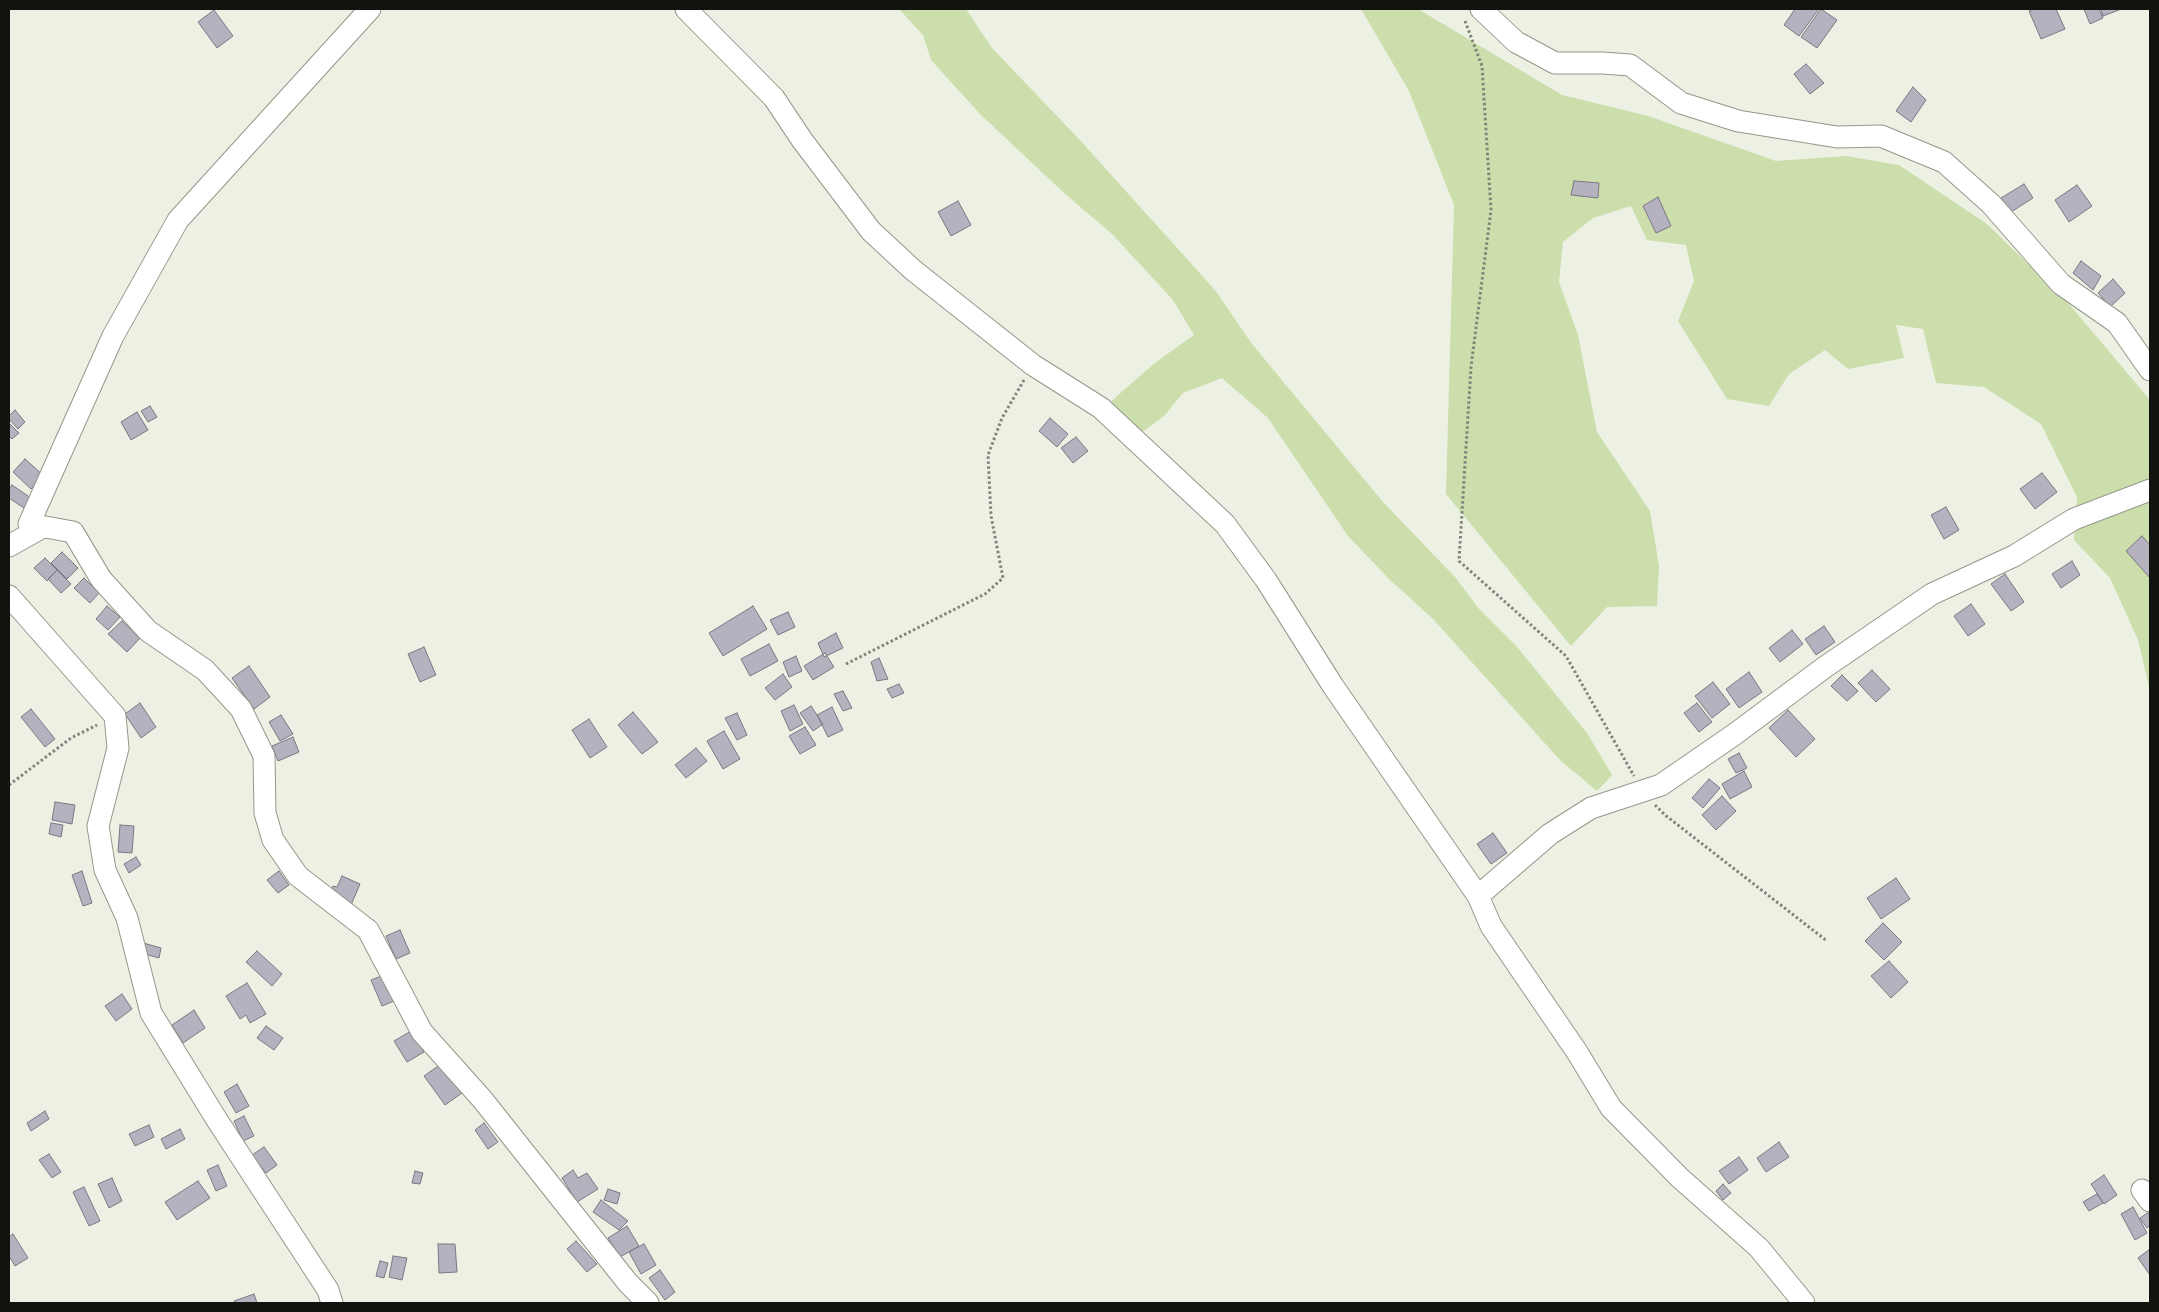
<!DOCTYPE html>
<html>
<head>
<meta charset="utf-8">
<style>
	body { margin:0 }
	#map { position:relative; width:2159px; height:1312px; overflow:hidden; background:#ecf1e3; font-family:"Source Serif 4",serif }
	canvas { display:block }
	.frame { position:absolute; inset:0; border:10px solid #11130e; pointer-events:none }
</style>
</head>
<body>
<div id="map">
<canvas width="2159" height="1312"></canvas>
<div class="frame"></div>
</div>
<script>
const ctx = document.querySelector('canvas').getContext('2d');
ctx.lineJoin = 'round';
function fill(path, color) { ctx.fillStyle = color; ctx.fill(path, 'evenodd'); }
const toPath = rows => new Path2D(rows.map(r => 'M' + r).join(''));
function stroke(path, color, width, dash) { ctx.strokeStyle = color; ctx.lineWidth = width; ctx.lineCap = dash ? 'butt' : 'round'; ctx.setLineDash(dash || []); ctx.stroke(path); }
const green = toPath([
	[899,9,966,9,992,48,1078,138,1215,290,1252,344,1383,502,1455,577,1479,609,1518,648,1587,733,1612,775,1597,791,1560,760,1433,619,1389,579,1348,536,1268,418,1222,378,1183,393,1164,416,1137,436,1108,404,1156,362,1194,335,1173,300,1113,235,1063,192,980,114,931,60,923,35],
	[1361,9,1418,9,1562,95,1648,116,1776,161,1846,156,1899,165,1987,224,2069,304,2150,400,2150,691,2138,640,2110,578,2074,540,2077,497,2041,424,1984,387,1936,383,1923,329,1896,325,1904,358,1848,369,1825,350,1789,374,1769,406,1727,399,1678,321,1694,281,1686,245,1647,240,1631,206,1593,218,1563,242,1559,282,1578,335,1597,432,1650,511,1659,566,1657,606,1607,607,1571,646,1446,494,1454,205,1409,91]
]);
const building = toPath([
	[1795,9,1819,9,1799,36,1784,25,1795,9],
	[1821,9,1837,20,1817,48,1801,37,1821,9],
	[2034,9,2056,9,2065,29,2041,39,2029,11,2034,9],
	[2084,9,2099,9,2103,18,2090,24,2084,9],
	[2101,9,2119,9,2119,10,2103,16,2101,9],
	[214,10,233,36,217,48,198,22,214,10],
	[1806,64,1824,83,1810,94,1794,74,1806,64],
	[1913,87,1926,100,1911,122,1896,111,1913,87],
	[1574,181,1599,183,1598,198,1571,195,1574,181],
	[2024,184,2033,198,2011,212,2001,198,2024,184],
	[2077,185,2092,206,2069,222,2055,200,2077,185],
	[1658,197,1671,226,1656,233,1643,206,1658,197],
	[958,201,971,225,951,236,938,212,958,201],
	[2081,261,2101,276,2093,290,2073,273,2081,261],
	[2113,279,2125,293,2110,307,2098,293,2113,279],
	[150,406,157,417,148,422,141,411,150,406],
	[15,410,25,422,18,429,9,419,9,416,15,410],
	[137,412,148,430,131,440,121,422,137,412],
	[1050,418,1068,434,1057,447,1039,431,1050,418],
	[9,423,19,433,12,439,9,436,9,423],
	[1076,437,1088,451,1073,463,1061,448,1076,437],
	[25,459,43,475,31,489,13,472,25,459],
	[2042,473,2057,492,2035,509,2020,489,2042,473],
	[12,485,31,498,24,508,9,498,9,489,12,485],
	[1946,507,1959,530,1944,539,1931,515,1946,507],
	[2142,536,2150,545,2150,578,2126,551,2142,536],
	[62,552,78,568,67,579,51,563,62,552],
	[45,558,57,570,47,581,34,568,45,558],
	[2072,561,2080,575,2061,588,2052,574,2072,561],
	[57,570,71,584,61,593,48,579,57,570],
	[2005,574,2024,602,2011,611,1991,584,2005,574],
	[84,578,99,593,90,603,74,588,84,578],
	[1971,604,1985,624,1968,636,1954,616,1971,604],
	[107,606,120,617,108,630,96,619,107,606],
	[753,606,767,629,723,656,709,633,753,606],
	[788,612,795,627,778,635,770,620,788,612],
	[122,621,140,638,127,652,108,634,122,621],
	[1824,626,1835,642,1816,655,1805,639,1824,626],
	[1792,630,1803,644,1780,662,1769,648,1792,630],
	[836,633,843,648,824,657,818,643,836,633],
	[769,644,778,661,750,676,741,659,769,644],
	[424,647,436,675,420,682,408,654,424,647],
	[825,653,834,667,813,680,804,666,825,653],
	[796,656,802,671,789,677,783,662,796,656],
	[879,658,888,679,877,681,871,662,879,658],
	[249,666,270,697,254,709,232,678,249,666],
	[1872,670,1890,689,1876,702,1858,683,1872,670],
	[1749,672,1762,692,1739,708,1726,689,1749,672],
	[783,674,792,687,775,700,765,688,783,674],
	[1842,675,1858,691,1847,701,1831,686,1842,675],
	[1713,682,1730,704,1712,718,1695,696,1713,682],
	[899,684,904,693,892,698,887,689,899,684],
	[843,691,852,708,843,711,834,694,843,691],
	[140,703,156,727,141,738,125,714,140,703],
	[1697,703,1712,722,1699,732,1684,713,1697,703],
	[794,705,803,724,790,731,781,711,794,705],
	[811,706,823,724,813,731,800,713,811,706],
	[832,707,843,730,828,737,817,715,832,707],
	[31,709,55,739,45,747,21,717,31,709],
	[1788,710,1815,739,1796,757,1769,728,1788,710],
	[633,712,658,742,642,754,618,725,633,712],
	[737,713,747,735,737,740,725,718,737,713],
	[281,715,293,734,280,741,269,722,281,715],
	[589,719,607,747,590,758,572,730,589,719],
	[805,727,816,745,800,754,789,736,805,727],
	[724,731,740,759,723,769,707,741,724,731],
	[293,737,299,752,278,761,272,746,293,737],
	[696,748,707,761,686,778,675,765,696,748],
	[1739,753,1747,768,1736,773,1728,759,1739,753],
	[1744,771,1752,787,1730,799,1722,784,1744,771],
	[1709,779,1720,788,1703,808,1692,798,1709,779],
	[1722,796,1736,811,1716,830,1702,815,1722,796],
	[55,802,75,805,72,824,52,820,55,802],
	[51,823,63,825,61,837,49,834,51,823],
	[120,825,134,826,132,853,118,852,120,825],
	[1493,833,1507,853,1491,864,1477,844,1493,833],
	[136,857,141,865,129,873,124,864,136,857],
	[82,871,92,903,83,906,72,875,82,871],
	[279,871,289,885,278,893,267,880,279,871],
	[342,876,360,884,351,905,329,896,333,886,337,887,342,876],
	[1896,878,1910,899,1881,919,1867,898,1896,878],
	[1883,923,1902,942,1884,960,1865,941,1883,923],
	[400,930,410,953,396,959,386,936,400,930],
	[140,942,161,948,159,958,137,952,140,942],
	[257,951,282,974,272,986,246,962,257,951],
	[1889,961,1908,982,1891,998,1871,976,1889,961],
	[384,975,394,1001,382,1006,371,980,384,975],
	[247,983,266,1014,250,1023,246,1015,240,1019,226,996,247,983],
	[122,994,132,1009,116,1021,105,1006,122,994],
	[194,1010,205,1028,183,1043,172,1025,194,1010],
	[266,1026,283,1038,274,1050,257,1038,266,1026],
	[411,1031,424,1052,407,1062,394,1041,411,1031],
	[441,1064,462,1093,445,1105,424,1076,441,1064],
	[237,1084,249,1106,236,1113,224,1092,237,1084],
	[45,1111,49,1119,31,1131,27,1123,45,1111],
	[244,1116,254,1136,243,1141,234,1121,244,1116],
	[484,1123,498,1142,488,1149,475,1130,484,1123],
	[149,1125,154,1137,135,1146,129,1134,149,1125],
	[180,1129,185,1139,166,1149,161,1139,180,1129],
	[1779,1142,1789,1157,1766,1172,1757,1158,1779,1142],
	[264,1147,277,1165,266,1173,252,1155,264,1147],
	[49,1154,61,1172,52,1178,39,1160,49,1154],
	[1739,1157,1748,1170,1729,1184,1719,1171,1739,1157],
	[218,1165,227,1186,216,1191,207,1170,218,1165],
	[573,1170,578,1178,587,1173,598,1189,577,1202,562,1178,573,1170],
	[415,1171,423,1173,420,1184,412,1183,415,1171],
	[2104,1175,2117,1195,2104,1204,2091,1184,2104,1175],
	[112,1178,122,1201,109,1208,98,1184,112,1178],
	[198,1181,210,1198,177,1220,165,1202,198,1181],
	[1723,1184,1731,1193,1723,1200,1716,1191,1723,1184],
	[84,1187,100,1221,89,1226,73,1192,84,1187],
	[608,1189,620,1193,617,1204,604,1200,608,1189],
	[2097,1194,2103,1203,2089,1211,2083,1202,2097,1194],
	[601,1200,628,1221,619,1230,593,1212,601,1200],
	[2133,1207,2147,1233,2135,1240,2121,1214,2133,1207],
	[2149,1212,2150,1225,2147,1228,2140,1218,2149,1212],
	[627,1226,639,1246,620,1257,608,1238,627,1226],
	[13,1234,28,1258,15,1266,9,1256,9,1237,13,1234],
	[576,1241,597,1264,587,1272,567,1249,576,1241],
	[438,1244,455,1244,457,1272,439,1273,438,1244],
	[644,1244,656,1265,641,1274,629,1252,644,1244],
	[2150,1249,2150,1275,2138,1258,2150,1249],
	[393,1256,407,1258,402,1280,389,1277,393,1256],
	[380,1261,388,1263,384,1278,376,1276,380,1261],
	[660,1270,675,1292,665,1300,649,1278,660,1270],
	[254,1294,257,1303,235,1303,234,1301,254,1294]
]);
const path = toPath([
	[1465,21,1482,66,1491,210,1471,367,1459,561,1566,656,1634,776],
	[846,664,985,594,1003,578,991,516,988,455,1002,418,1024,380],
	[9,785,71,738,97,725],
	[1655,805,1665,815,1827,941]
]);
const minor = toPath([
	[686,9,774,98,802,140,871,231,913,270,1033,365,1101,408,1225,524,1266,580,1333,686,1478,896,1491,926,1577,1052,1611,1108,1680,1178,1759,1248,1804,1303],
	[1481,9,1516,42,1555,63,1603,63,1630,65,1681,103,1738,121,1837,137,1881,136,1944,162,1991,204,2061,284,2117,323,2150,370],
	[29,524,73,532,101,579,148,631,205,670,241,709,264,756,265,813,273,840,298,876,368,930,422,1032,482,1099,628,1283,648,1303],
	[9,546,41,528,29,524,113,336,178,220,370,9],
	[9,596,115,716,118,748,98,826,105,870,127,918,151,1013,217,1120,328,1290,332,1303],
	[1478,896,1550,834,1591,808,1661,785,1735,734,1825,667,1932,594,2014,556,2074,519,2150,490],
	[2142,1190,2150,1201]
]);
fill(green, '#ccdeab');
fill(building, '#b5b1be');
stroke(building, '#7b7784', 1);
stroke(minor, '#93988b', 23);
stroke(path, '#80847a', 3, [2.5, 2.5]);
stroke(minor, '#fff', 21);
</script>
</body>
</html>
